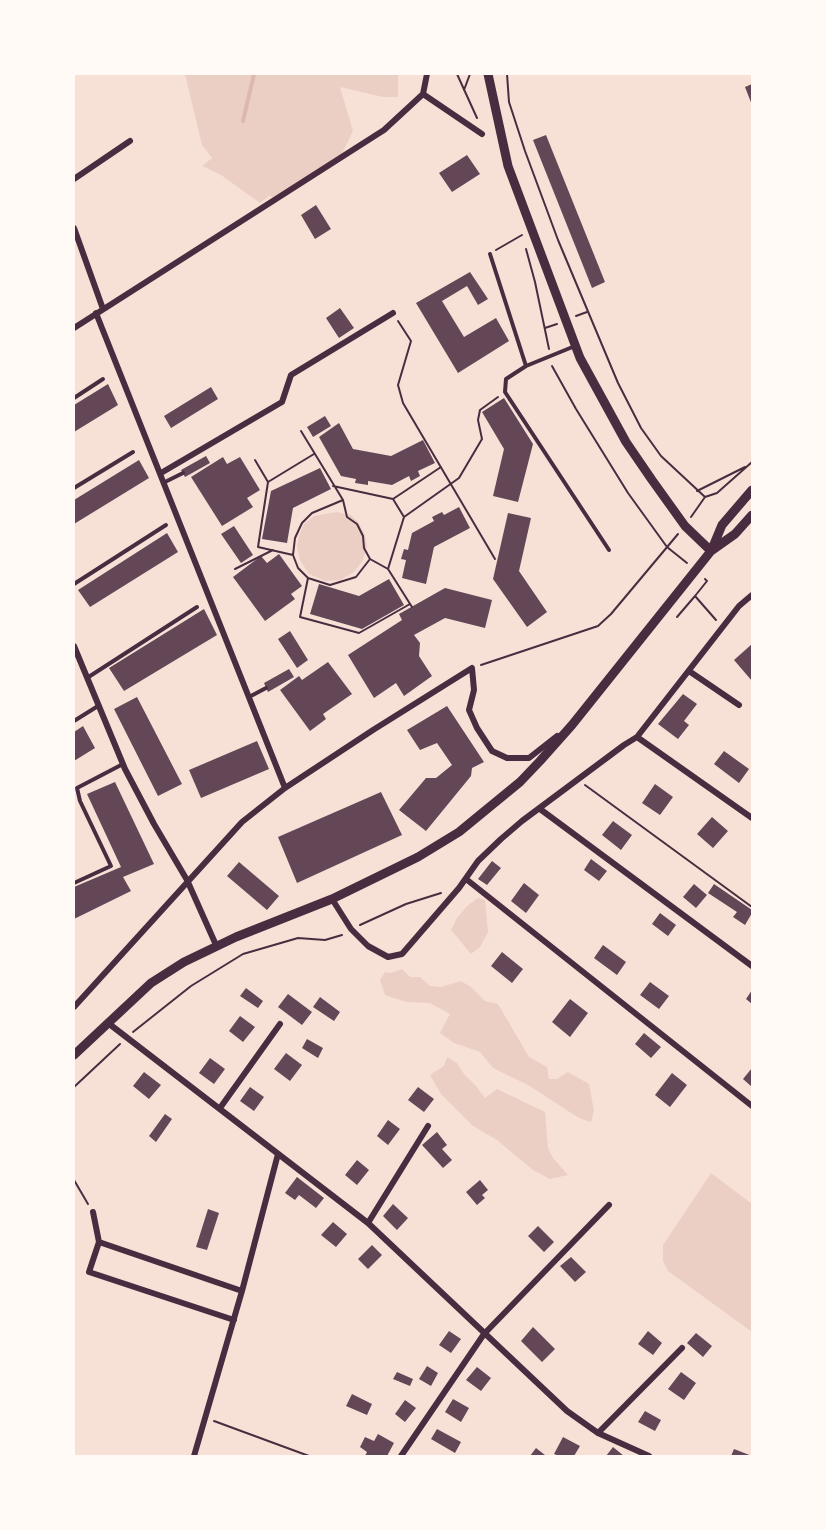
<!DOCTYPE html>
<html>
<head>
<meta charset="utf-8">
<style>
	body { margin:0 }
	#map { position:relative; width:826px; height:1530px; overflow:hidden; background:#f7e1d7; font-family:Ubuntu,sans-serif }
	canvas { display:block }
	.frame { position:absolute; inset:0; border:75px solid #fffaf5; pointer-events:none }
</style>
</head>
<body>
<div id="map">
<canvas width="826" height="1530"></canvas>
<div class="frame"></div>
</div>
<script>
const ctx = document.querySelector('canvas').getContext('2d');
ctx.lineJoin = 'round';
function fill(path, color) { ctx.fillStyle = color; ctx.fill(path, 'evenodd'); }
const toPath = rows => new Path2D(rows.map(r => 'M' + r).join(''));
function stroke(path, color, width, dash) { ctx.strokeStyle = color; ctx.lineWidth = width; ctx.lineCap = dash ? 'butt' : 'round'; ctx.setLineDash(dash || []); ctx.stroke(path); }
const green = toPath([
	[185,74,398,74,398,97,383,97,340,87,353,131,341,156,273,197,269,196,260,203,221,175,202,166,212,158,202,145],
	[337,512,351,515,358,522,365,535,367,546,363,560,354,572,340,580,325,581,309,574,300,560,297,547,299,536,304,524,314,516],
	[478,898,485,900,488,932,480,947,471,954,451,930,457,918,467,906],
	[402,969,410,977,420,977,430,986,441,987,461,981,471,987,485,1001,498,1004,529,1057,547,1067,549,1079,557,1079,568,1072,589,1084,594,1111,591,1122,579,1118,528,1085,493,1068,480,1052,454,1043,440,1033,450,1014,430,1003,406,1002,385,995,380,980,385,972,391,973],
	[447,1057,457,1063,464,1074,476,1086,485,1098,497,1089,545,1112,548,1148,553,1158,568,1175,550,1179,533,1170,497,1140,473,1126,441,1094,430,1075,444,1066],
	[711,1173,752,1204,752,1332,668,1271,663,1261,663,1245]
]);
const stream = toPath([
	[243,121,254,74]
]);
const building = toPath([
	[752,84,752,105,745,87],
	[546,135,605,282,592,288,533,140],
	[467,155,480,174,452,192,439,173],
	[316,205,331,229,315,239,301,215],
	[470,272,488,299,478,305,467,286,442,301,464,337,496,318,509,341,458,373,416,303],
	[340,308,354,328,339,338,326,318],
	[108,384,118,405,74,432,74,405],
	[211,387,218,399,171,428,164,416],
	[504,398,533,444,518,502,493,496,504,449,482,412],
	[325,416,331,426,313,437,307,427],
	[339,423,353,449,391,456,423,440,435,463,418,471,420,476,411,481,409,476,392,485,368,481,368,485,355,483,356,479,341,476,319,437],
	[206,456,210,463,185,477,181,470],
	[223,457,227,464,240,457,260,490,247,498,253,507,222,526,191,477],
	[139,460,149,478,74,524,74,500],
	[320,468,331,489,293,508,287,543,262,539,271,491],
	[459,507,470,528,434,547,426,584,402,578,406,560,401,559,404,549,408,550,412,533,434,521,432,517,442,512,444,515],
	[508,513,531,518,519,571,547,612,527,627,493,579],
	[234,526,253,555,241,563,221,534],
	[167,533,178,552,90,607,78,590],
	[279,554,302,586,291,594,295,599,265,621,233,577,261,556,267,563],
	[389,579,404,605,362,629,310,614,319,584,359,596],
	[445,588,492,600,485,628,445,618,414,635,420,643,419,656,432,676,404,696,396,683,374,698,348,655,402,620,399,614],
	[204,609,217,635,124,691,109,668],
	[290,631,308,660,297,668,278,639],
	[752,644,752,681,734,660],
	[328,662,352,694,323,714,326,719,310,731,280,690,299,676,302,680],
	[289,669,294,677,268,692,264,683],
	[683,694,697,704,684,721,689,725,678,739,658,724],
	[137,697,182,784,158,796,114,709],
	[447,706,484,762,472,768,471,776,426,831,399,810,426,778,436,778,452,765,437,743,420,750,407,730],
	[83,726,95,748,74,761,74,732],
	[257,741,269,769,201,798,189,770],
	[724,751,749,769,739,783,714,764],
	[115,782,154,864,123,877,131,891,74,919,74,887,121,867,87,794],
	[655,784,673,797,660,815,642,803],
	[381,792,402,835,297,883,278,837],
	[712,817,728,831,713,848,697,834],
	[613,821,632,835,621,850,602,835],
	[591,859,607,871,599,881,584,870],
	[492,861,501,868,487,885,478,879],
	[239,862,279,896,267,910,227,876],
	[524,883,539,895,526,913,511,901],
	[694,884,707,895,696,908,683,897],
	[714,884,752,910,752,913,745,925,733,917,737,912,708,893],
	[660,913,676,925,668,936,652,924],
	[603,945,626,962,617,975,594,958],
	[502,952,523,969,512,983,491,966],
	[650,982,669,996,659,1009,640,995],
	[246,988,263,1001,258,1008,240,996],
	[752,990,752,1004,746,999],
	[288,994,312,1012,302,1025,278,1007],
	[320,997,340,1012,334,1021,313,1007],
	[570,999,588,1013,570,1037,552,1022],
	[240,1016,255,1027,243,1042,229,1031],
	[644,1033,661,1047,651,1058,635,1044],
	[307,1039,323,1048,318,1058,302,1048],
	[286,1053,302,1065,290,1081,274,1069],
	[210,1058,225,1069,214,1084,199,1073],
	[752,1068,752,1087,743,1079],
	[144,1072,161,1085,149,1099,133,1086],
	[672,1073,687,1085,670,1107,655,1095],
	[250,1087,264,1097,254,1111,240,1101],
	[418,1087,434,1099,424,1112,408,1100],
	[165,1114,172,1119,156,1142,149,1136],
	[388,1120,400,1129,388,1145,377,1136],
	[437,1132,447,1145,442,1149,452,1160,443,1168,422,1145],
	[357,1160,369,1170,357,1185,345,1175],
	[297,1177,324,1198,316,1208,299,1195,295,1200,285,1193],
	[480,1180,488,1190,482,1195,485,1198,477,1205,466,1192],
	[393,1204,408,1218,397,1230,383,1216],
	[208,1209,219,1213,207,1250,196,1247],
	[333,1222,347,1234,336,1247,321,1235],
	[538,1226,554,1242,544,1252,528,1236],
	[372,1245,382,1255,368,1269,358,1259],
	[571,1257,586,1272,575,1282,560,1266],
	[533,1327,555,1349,542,1362,521,1341],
	[449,1331,461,1339,451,1353,439,1345],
	[648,1331,662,1343,653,1355,638,1344],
	[696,1333,712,1346,703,1357,687,1343],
	[427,1366,438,1373,431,1386,419,1379],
	[477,1367,491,1378,481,1391,466,1380],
	[397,1372,413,1379,410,1386,393,1379],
	[681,1372,696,1383,684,1400,668,1389],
	[352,1394,372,1404,367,1415,346,1406],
	[453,1399,469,1408,461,1422,445,1412],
	[405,1400,416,1408,405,1422,395,1414],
	[645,1411,661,1420,655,1431,638,1422],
	[437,1429,461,1442,455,1453,431,1439],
	[378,1434,394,1443,387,1456,365,1456,367,1452,360,1447,365,1437,374,1441],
	[563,1437,580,1446,574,1456,559,1456,554,1454],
	[613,1447,624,1456,606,1456],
	[536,1448,545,1455,543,1456,530,1456],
	[734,1449,752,1456,731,1456]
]);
const path = toPath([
	[457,74,477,118],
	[507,74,509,102,525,151,558,240,618,383,641,428,661,456,705,497],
	[464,90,470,74],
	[526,249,535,282,549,349],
	[496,250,522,235],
	[576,316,587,312],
	[398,321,411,341,398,385,403,403,495,559],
	[545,328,557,324],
	[552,366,576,409,628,493,667,547,687,563],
	[301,431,343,500],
	[255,460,268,482],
	[333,486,393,499,441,467],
	[697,491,745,467],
	[393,499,404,517],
	[691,517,705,497,717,493,752,462],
	[293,555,258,547,268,482,314,454],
	[370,559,356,577,330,585,308,578,298,568,293,555,295,538,302,523,312,513,343,500,347,517,357,524,363,536,364,548,370,559,388,569,412,607],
	[235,569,273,550],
	[388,569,404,517,459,478,482,439,478,420,480,410,498,397],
	[308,578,300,617,359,633,410,604],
	[705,579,707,581,695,596,716,620],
	[677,617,695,596],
	[481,665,598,626,611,614,678,534],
	[585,785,752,907],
	[360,925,406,904,441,893],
	[133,1032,191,986,243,954,298,938,325,940,342,935],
	[74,1087,120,1044],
	[74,1180,88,1204],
	[214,1421,309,1456]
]);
const service = toPath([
	[490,254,526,366],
	[575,346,526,366,506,379,505,392,609,550],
	[74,398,103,379],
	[165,482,183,473],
	[74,488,133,452],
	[74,584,166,525],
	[87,678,197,607],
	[249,697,266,688],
	[74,721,98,706],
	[74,883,111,866,80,801,77,788,123,764]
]);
const minor = toPath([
	[423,94,482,134],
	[74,179,130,141],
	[74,228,103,309],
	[96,313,285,788],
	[74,328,384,130,423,94,427,74],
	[161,473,282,402,291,375,393,313],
	[74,646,125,769,154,824,187,880,216,945],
	[689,671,739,705],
	[637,737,752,818],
	[540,809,752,966],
	[466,879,752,1106],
	[332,899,351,929,368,946,388,957,402,954,459,888,478,861,501,839,522,821,624,745,637,737,739,606,752,595],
	[74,1007,242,822,285,788,373,730,472,668,474,690,469,710,477,728,492,751,507,758,529,758,557,736],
	[108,1023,368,1223,567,1411,598,1433,649,1456],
	[220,1108,280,1024],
	[93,1212,99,1242],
	[368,1223,428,1126],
	[234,1320,89,1272,99,1242,242,1291],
	[598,1433,682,1348],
	[194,1456,242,1291,278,1154],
	[401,1456,484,1334,609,1205]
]);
const tertiary = toPath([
	[488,74,508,166,580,358,626,442,652,480,685,526,711,551],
	[712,549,722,525,752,490],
	[74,1055,151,983,184,962,236,937,332,899,418,857,459,832,520,782,540,761,572,725,711,551,735,534,752,515]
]);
fill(green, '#ebcfc5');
stroke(stream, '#dcb8b0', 4);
fill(building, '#644757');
stroke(path, '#4a2c40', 2);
stroke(service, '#4a2c40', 4);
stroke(minor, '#4a2c40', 6);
stroke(tertiary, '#4a2c40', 9);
</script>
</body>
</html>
